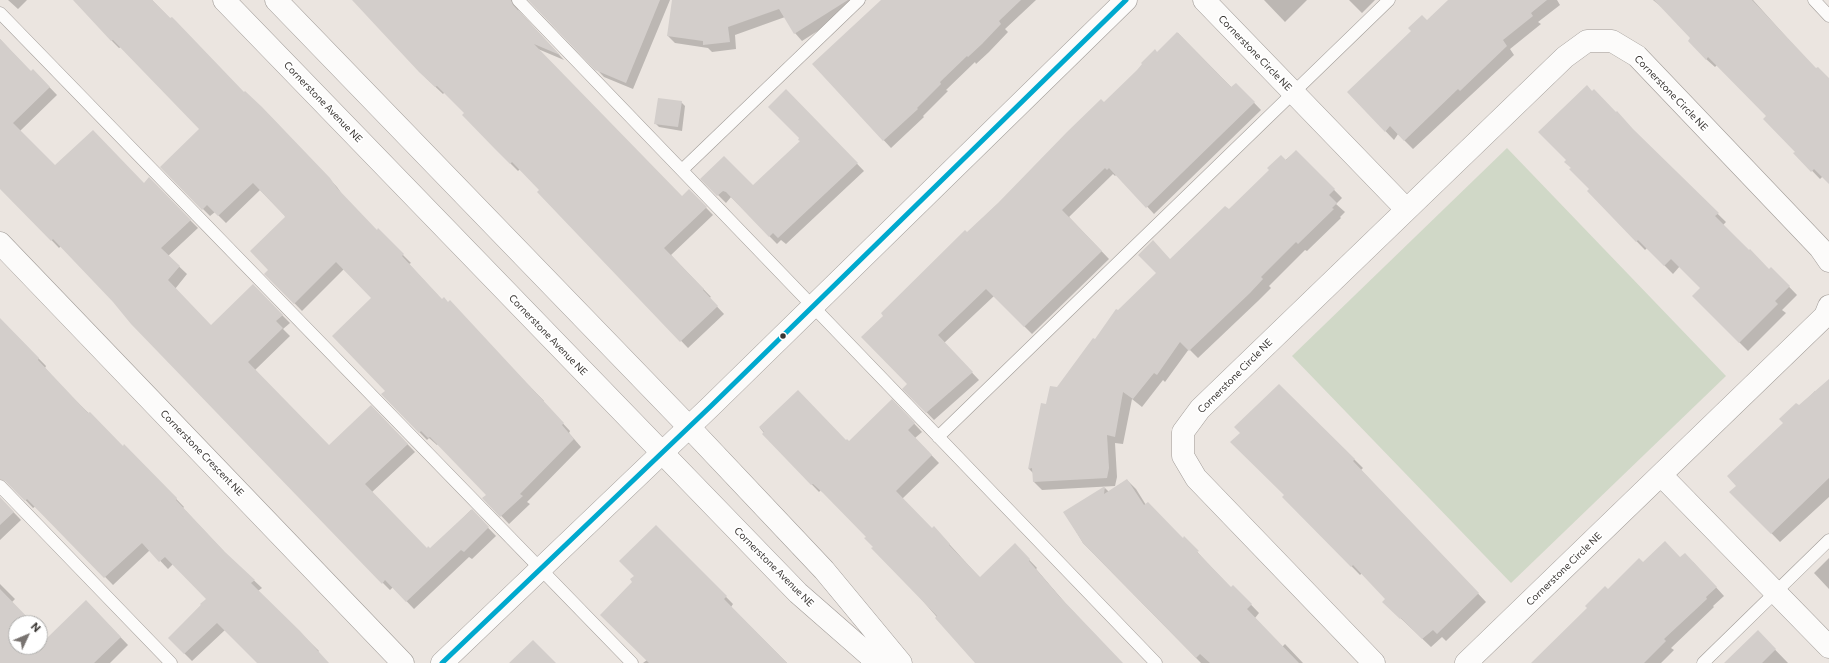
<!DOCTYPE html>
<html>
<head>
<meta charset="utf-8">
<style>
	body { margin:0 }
	#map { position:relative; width:1829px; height:663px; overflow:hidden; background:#ebe5e0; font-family:Commissioner,sans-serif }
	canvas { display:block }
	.north { position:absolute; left:8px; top:615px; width:40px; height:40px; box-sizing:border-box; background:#fff; border:1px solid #b0afad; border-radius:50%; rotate:46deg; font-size:11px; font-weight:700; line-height:16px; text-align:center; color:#3a3633 }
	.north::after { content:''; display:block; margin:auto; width:14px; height:18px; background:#787370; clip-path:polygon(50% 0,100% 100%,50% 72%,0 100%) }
</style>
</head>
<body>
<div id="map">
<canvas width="1829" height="663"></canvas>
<div class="north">N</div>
</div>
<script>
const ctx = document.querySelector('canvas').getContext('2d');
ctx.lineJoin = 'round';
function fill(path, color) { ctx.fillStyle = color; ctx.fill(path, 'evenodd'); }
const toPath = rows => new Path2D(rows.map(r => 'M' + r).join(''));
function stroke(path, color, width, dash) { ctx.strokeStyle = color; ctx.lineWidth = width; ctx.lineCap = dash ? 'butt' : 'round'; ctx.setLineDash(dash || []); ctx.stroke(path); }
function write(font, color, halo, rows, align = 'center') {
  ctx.font = font + ' Commissioner,sans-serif'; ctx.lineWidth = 3.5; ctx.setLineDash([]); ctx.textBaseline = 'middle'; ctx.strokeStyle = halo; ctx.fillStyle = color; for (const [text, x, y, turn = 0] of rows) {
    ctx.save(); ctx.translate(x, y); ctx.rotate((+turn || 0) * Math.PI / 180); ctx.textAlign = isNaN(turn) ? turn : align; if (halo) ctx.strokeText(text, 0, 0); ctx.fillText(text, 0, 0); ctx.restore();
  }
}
const green = toPath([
	[1507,148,1726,376,1511,583,1292,356]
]);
const shadow = toPath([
	[8,0,27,0,18,9],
	[74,0,152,0,244,93,270,116,337,187,344,197,377,231,378,230,411,263,409,264,442,300,468,323,544,401,543,402,570,431,569,433,581,447,527,502,530,504,509,524,484,498,487,495,438,444,437,445,429,438,427,440,383,395,386,391,373,298,344,269,302,311,266,274,270,270,286,217,260,190,226,223,215,212,210,216,161,167,200,129,121,47,119,48,112,41],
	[353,0,525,0,520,1,518,10,564,60,538,49,682,197,689,190,713,215,671,255,711,297,709,298,724,314,688,348,538,192,540,190,520,169,518,171,502,155,465,113,445,92,443,94,427,79],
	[529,0,670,0,633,89,604,77],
	[673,0,867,0,862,1,855,7,802,41,795,33,785,17,735,35,736,49,712,52,708,48,675,43,668,36],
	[883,0,1036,0,1005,29,1008,32,989,52,976,64,975,62,946,90,948,91,923,116,924,117,891,148,813,64],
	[1264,0,1307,0,1285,22],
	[1349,0,1375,0,1362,13],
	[1450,0,1557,0,1560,5,1538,22,1541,24,1510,49,1514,55,1413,149,1398,134,1394,140,1348,92],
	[1653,0,1753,0,1816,70,1829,80,1829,183,1823,176,1820,179,1795,153,1796,152,1768,116,1717,65,1715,67,1706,59,1692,38,1663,8],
	[1178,33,1232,88,1236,84,1261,110,1154,214,1117,174,1115,176,1113,174,1069,217,1109,259,1032,334,994,296,944,343,979,380,934,420,904,389,909,384,967,233],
	[0,39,31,72,33,70,57,95,20,131,55,167,144,184,149,179,198,228,168,256,187,274,175,289,211,326,253,286,290,323,283,329,290,336,254,371,329,447,371,406,415,452,372,492,427,549,430,550,471,510,496,536,472,559,469,557,414,609,393,587,390,590,383,583,61,246,59,248,0,186],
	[786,90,864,171,786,244,781,240,777,244,731,197,726,203,702,179,753,186,801,141],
	[681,102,685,106,682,131,659,127,655,123],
	[1640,138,1726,222,1723,225,1769,270,1771,268,1797,295,1782,310,1786,313,1748,351,1693,296,1701,288,1680,266,1673,274,1647,248,1645,250,1588,191],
	[1296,151,1342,198,1336,204,1345,212,1340,217,1341,218,1307,251,1305,250,1269,286,1271,288,1258,301,1198,358,1189,349,1165,382,1163,380,1142,407,1132,399,1123,444,1115,443,1117,477,1115,486,1042,490,1034,482,1033,473,1029,469,1042,405,1047,406,1058,388,1118,311,1171,260],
	[0,319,46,366,45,368,63,388,123,447,132,453,184,507,183,508,228,556,262,588,258,591,319,651,318,652,328,663,258,663,225,630,192,661,169,638,207,599,173,564,168,569,150,550,113,585,36,506,33,508,9,483,0,466],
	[1829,380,1829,497,1780,542,1731,492,1738,486,1784,423,1815,391,1816,392],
	[1279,385,1363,468,1361,470,1486,602,1446,641,1442,637,1431,647,1392,610,1387,599,1362,573,1360,575,1284,497,1285,495,1241,433],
	[892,400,922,432,915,438,939,463,902,499,932,529,941,535,980,578,1015,545,1037,568,1036,569,1067,605,1122,663,977,663,867,537,821,490,819,492,771,442,760,428,849,442],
	[1127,480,1136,489,1146,505,1183,539,1184,538,1231,588,1233,586,1259,613,1255,618,1282,647,1285,644,1303,663,1201,663,1083,543,1065,513,1105,488,1109,492],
	[0,498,21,520,0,540],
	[656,526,733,604,731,607,787,663,643,663,647,660,634,582],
	[1680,558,1693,562,1724,596,1713,606,1714,607,1671,648,1674,650,1661,663,1537,663,1608,590,1643,563],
	[1829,558,1829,589,1814,573],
	[0,584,15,599,12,602,31,623,16,623,16,647,40,647,40,632,47,639,86,601,128,645,110,663,1,663,0,662],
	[1758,632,1788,663,1725,663]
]);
const building = toPath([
	[73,0,152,0,170,18,172,17,176,21,244,92,245,91,262,107,330,178,337,188,377,230,378,228,404,254,402,256,442,299,444,297,448,302,450,300,564,423,562,425,574,439,520,494,523,496,500,517,482,498,486,495,430,437,428,438,421,431,419,433,381,394,385,391,332,336,371,298,336,262,294,304,264,274,268,270,250,251,285,217,284,215,253,183,218,216,207,205,202,210,160,167,199,129,113,40,111,41],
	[352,0,511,0,513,5,560,55,534,44,682,196,689,189,707,207,664,248,704,289,703,290,718,306,680,342,537,192,539,190,512,162,510,164,494,148,462,115,464,113,437,86,435,87,419,72],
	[528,0,660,0,626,83,595,70],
	[672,0,848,0,794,34,779,9,728,27,730,42,703,45,703,41,667,36],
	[881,0,1021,0,999,21,1001,24,982,44,968,57,967,56,940,82,941,84,917,108,918,109,883,141,812,64],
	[1448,0,1547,0,1531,13,1533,16,1503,40,1507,46,1460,91,1458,89,1404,141,1390,126,1385,132,1347,92,1411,31,1408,28,1422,15,1427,20],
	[1654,0,1752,0,1816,68,1818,67,1829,78,1829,184,1814,169,1811,172,1793,153,1795,152,1763,119,1766,116,1708,57,1706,60,1688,41,1690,38],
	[1177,32,1231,87,1236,83,1255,102,1146,208,1109,168,1107,170,1105,168,1062,210,1102,251,1024,327,986,289,938,335,973,372,926,413,902,389,907,384,861,337,883,316,881,313,965,230,967,232,998,203,1067,132,1101,99,1104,102,1137,70,1142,64,1141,63,1155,49,1157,52],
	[0,39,31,71,33,69,50,87,13,123,55,165,93,130,144,183,149,177,191,220,161,248,180,266,168,280,211,325,253,284,283,315,276,321,283,328,248,362,329,445,371,405,408,444,365,484,427,548,428,546,430,548,472,509,489,527,464,552,461,550,406,602,385,580,382,584,131,324,113,302,53,239,51,241,0,189],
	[1587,85,1592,91,1594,89,1616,112,1617,111,1633,129,1719,213,1715,216,1749,250,1750,249,1769,269,1771,267,1790,286,1775,301,1778,304,1739,343,1692,296,1700,288,1671,259,1664,266,1638,240,1636,242,1587,191,1589,189,1569,169,1571,168,1564,162,1566,160,1538,132],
	[786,89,858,163,778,238,773,233,769,237,726,192,723,191,717,196,700,179,724,156,753,185,800,141,798,140,799,138,768,107],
	[658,98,682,101,678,127,654,124],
	[1296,150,1335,189,1329,195,1337,203,1332,208,1334,209,1298,244,1296,242,1261,277,1263,279,1250,293,1189,351,1180,342,1157,375,1154,373,1133,399,1123,392,1115,437,1107,435,1109,468,1107,478,1033,482,1032,468,1028,469,1041,403,1046,404,1050,386,1057,387,1093,338,1095,339,1116,309,1118,310,1156,273,1138,255,1153,240,1170,259,1225,206,1229,209,1269,170,1267,168,1281,155,1286,160],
	[0,318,39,358,38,360,88,413,90,412,123,446,124,444,177,498,176,500,225,552,255,580,251,583,300,631,329,663,257,663,217,623,184,654,168,638,201,605,200,604,206,599,165,557,159,562,142,543,104,578,27,499,25,501,5,481,0,479],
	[1829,379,1829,478,1771,534,1729,492,1736,486,1727,476,1783,423,1779,419,1796,403,1799,405],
	[1279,384,1355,459,1353,461,1479,593,1437,634,1433,630,1422,639,1401,618,1400,619,1382,602,1385,599,1353,565,1351,567,1282,497,1284,495,1230,442,1240,433,1234,427],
	[798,390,846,440,847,439,849,441,892,399,915,423,908,430,932,455,896,491,932,528,934,526,950,544,949,545,980,577,1015,543,1030,559,1029,561,1059,596,1123,663,975,663,935,618,937,616,871,548,873,547,864,538,866,537,823,493,813,484,811,485,762,434,764,432,759,427],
	[1127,479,1144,505,1148,502,1179,534,1183,538,1184,536,1199,551,1197,552,1231,587,1233,585,1252,604,1247,609,1299,663,1210,663,1200,654,1196,658,1083,543,1063,512,1105,486,1104,494],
	[0,497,14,512,0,525],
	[656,525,727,596,724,599,787,663,649,663,600,615,632,582,630,579,634,576,619,561],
	[1665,541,1680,557,1685,553,1717,587,1706,597,1707,599,1664,639,1666,641,1644,663,1531,663,1587,608,1585,606,1605,586,1608,589,1639,558,1643,562],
	[0,589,33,623,16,623,16,647,40,647,40,631,47,638,86,600,121,637,94,663,0,663],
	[1758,630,1776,649,1762,663,1724,663],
	[533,640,556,663,509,663]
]);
const lane = toPath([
	[518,0,1156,663],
	[1814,0,1829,16],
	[0,13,632,663],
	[682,170,859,0],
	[938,437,1389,0],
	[0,486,171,663],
	[1703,663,1829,540]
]);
const street = toPath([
	[1204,0,1406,209],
	[0,243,403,663],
	[1661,475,1829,647],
	[1374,663,1196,478,1183,456,1183,432,1200,409,1565,57,1587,41,1612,41,1637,56,1820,248,1829,261],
	[1466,663,1825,316,1829,306]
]);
const secondary = toPath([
	[224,0,798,593,878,663],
	[276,0,689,427,824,570,901,663],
	[442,663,711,406,1126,0]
]);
const bus1 = toPath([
	[442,663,711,406,1126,0]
]);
const markers = [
	[783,336,3.5,"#3a3633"]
];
const streetNames = [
	["Cornerstone Circle NE",1255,53,46],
	["Cornerstone Circle NE",1671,93,46],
	["Cornerstone Avenue NE",323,102,46],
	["Cornerstone Avenue NE",548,335,46],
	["Cornerstone Circle NE",1235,376,-45],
	["Cornerstone Crescent NE",202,453,46],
	["Cornerstone Avenue NE",774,567,45],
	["Cornerstone Circle NE",1564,569,-44]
];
fill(green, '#d0d8c7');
fill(shadow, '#0003');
fill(building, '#d3cecb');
stroke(lane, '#9f9a96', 13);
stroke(street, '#9f9a96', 23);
stroke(secondary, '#9f9a96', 23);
stroke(lane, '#fcfbfa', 12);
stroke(street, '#fcfbfa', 22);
stroke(secondary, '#fcfbfa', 22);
stroke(bus1, '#00a9ce', 5);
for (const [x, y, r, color] of markers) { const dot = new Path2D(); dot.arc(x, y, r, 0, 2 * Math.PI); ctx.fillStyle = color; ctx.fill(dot); stroke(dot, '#fff', 1.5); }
write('10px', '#3a3633', '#fff', streetNames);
</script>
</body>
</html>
